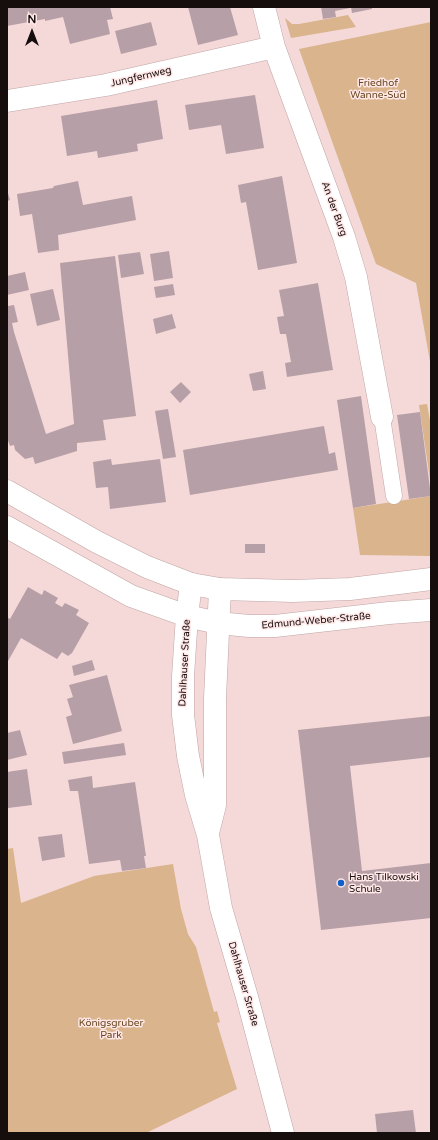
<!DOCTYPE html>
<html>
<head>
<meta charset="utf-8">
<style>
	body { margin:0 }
	#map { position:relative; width:438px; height:1140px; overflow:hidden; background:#f5d9d8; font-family:"Varela Round",sans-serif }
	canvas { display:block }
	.frame { position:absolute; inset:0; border:8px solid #160d0d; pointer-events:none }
	.north { position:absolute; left:12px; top:12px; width:40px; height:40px; -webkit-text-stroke:3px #ffe8e7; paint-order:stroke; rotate:0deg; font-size:11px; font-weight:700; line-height:16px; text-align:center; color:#160d0d }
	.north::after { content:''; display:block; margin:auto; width:14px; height:18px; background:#160d0d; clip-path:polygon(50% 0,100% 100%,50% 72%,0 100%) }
</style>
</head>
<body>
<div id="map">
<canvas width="438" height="1140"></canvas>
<div class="frame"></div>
<div class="north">N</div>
</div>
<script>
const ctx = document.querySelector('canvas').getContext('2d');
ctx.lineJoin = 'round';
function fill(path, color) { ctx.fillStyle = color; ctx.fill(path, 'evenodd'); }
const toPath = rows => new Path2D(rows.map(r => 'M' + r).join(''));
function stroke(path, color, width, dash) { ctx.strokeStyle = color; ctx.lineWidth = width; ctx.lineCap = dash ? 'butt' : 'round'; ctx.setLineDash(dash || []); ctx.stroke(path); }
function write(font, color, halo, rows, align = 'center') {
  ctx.font = font + ' "Varela Round",sans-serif'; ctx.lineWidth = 3; ctx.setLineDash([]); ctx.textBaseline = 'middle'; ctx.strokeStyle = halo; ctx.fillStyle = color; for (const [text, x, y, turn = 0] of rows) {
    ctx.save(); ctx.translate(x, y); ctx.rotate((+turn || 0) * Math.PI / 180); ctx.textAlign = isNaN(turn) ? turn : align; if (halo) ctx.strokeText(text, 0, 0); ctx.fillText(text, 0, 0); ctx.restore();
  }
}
const green = toPath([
	[348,15,356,27,291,38,285,18,292,24,299,24],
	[431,22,431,367,416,283,376,264,299,49],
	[427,404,431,426,431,486,419,405],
	[431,496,431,556,360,555,353,508],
	[13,848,21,903,94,876,173,864,181,909,188,934,196,947,214,1012,217,1011,220,1022,217,1023,237,1089,146,1133,7,1133,7,849]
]);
const building = toPath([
	[7,7,110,7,113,19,107,20,110,34,70,44,63,17,45,21,45,19,7,26],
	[188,7,230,7,238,35,198,45],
	[321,7,350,7,350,8,335,11,336,17,323,19],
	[351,7,372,7,372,9,352,13],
	[151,22,157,45,121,54,115,31],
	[255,95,264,148,226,154,221,125,189,130,185,105],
	[157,100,163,139,137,144,138,151,98,158,97,151,67,156,61,116],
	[282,176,297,263,258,270,246,202,241,203,238,185],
	[78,181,83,205,132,196,136,220,58,235,59,250,38,253,32,214,20,216,17,194,53,188,54,186],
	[7,190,10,200,7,201],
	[169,251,173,278,154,281,150,254],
	[140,252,144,274,121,278,118,255],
	[115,256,136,416,103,420,106,440,77,443,77,451,35,464,33,457,25,459,15,450,14,445,10,446,7,438,7,302,8,306,14,305,18,322,12,323,14,332,46,434,74,424,60,263],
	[25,272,29,290,7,295,7,276],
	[318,283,333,370,287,377,285,363,291,362,286,334,280,334,277,317,284,316,279,290],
	[173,284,175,295,156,298,154,287],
	[53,289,60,320,37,326,30,294],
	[172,314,176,328,156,334,153,319],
	[263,371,266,389,253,391,249,374],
	[181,382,191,392,180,403,170,392],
	[361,396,376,504,353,508,337,400],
	[168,409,176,457,163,459,155,411],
	[420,412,431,496,409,499,397,415],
	[324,426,329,454,335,452,338,470,190,495,183,450],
	[111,459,112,465,160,459,166,502,110,509,108,487,96,488,93,462],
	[245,544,265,544,265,553,245,553],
	[28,587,42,595,44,590,58,598,55,603,62,607,65,603,79,610,76,615,89,623,72,653,68,656,62,652,57,659,21,638,7,663,7,617,10,619],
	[92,660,95,670,74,676,72,666],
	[107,675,122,731,73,744,66,717,72,715,67,699,73,697,69,685],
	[431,716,431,757,350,766,362,871,431,863,431,918,321,930,298,730],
	[20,730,27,755,7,760,7,733],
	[124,743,126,755,64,764,62,752],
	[27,769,32,805,8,808,7,772],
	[92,776,93,788,135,782,146,856,144,856,146,868,122,871,120,860,89,864,78,791,70,791,68,780],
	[62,834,65,857,42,861,38,837],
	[413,1110,416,1133,377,1133,375,1114]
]);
const lane = toPath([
	[382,417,394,496]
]);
const street = toPath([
	[264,7,274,47,344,237,356,277,382,417],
	[7,101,106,85,274,47],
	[191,584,187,616,183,676,183,715,188,756,196,795,208,835,221,908,247,997,283,1133],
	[208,833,215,805,215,698,220,589]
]);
const secondary = toPath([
	[7,491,97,542,147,567,191,584,220,589,293,591,350,589,431,579],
	[7,527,131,596,187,616,218,623,249,626,275,626,389,613,431,610]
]);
const markers = [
	[341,883,4,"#1060ca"]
];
const streetNames = [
	["Jungfernweg",141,77,-13],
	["An der Burg",334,209,70],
	["Edmund-Weber-Straße",316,621,-5],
	["Dahlhauser Straße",185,663,-87],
	["Dahlhauser Straße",243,984,74]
];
const parkNames = [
	["Friedhof",378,83],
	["Wanne-Süd",378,95],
	["Königsgruber",111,1023],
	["Park",111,1035]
];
const poiNames = [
	["Hans Tilkowski",349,877],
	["Schule",349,889]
];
fill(green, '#d9b48c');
fill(building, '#b79fa7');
stroke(lane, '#bfa5a4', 17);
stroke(street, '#bfa5a4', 23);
stroke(secondary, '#bfa5a4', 23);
stroke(lane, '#fff', 16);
stroke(street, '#fff', 22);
stroke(secondary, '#fff', 22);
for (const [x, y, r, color] of markers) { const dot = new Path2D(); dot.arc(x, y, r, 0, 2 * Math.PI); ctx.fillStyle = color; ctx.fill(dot); stroke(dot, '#ffe8e7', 1.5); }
write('10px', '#160d0d', '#ffe8e7', streetNames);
write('10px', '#66451c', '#ffe8e7', parkNames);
write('10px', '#160d0d', '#ffe8e7', poiNames, 'left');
</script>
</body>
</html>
